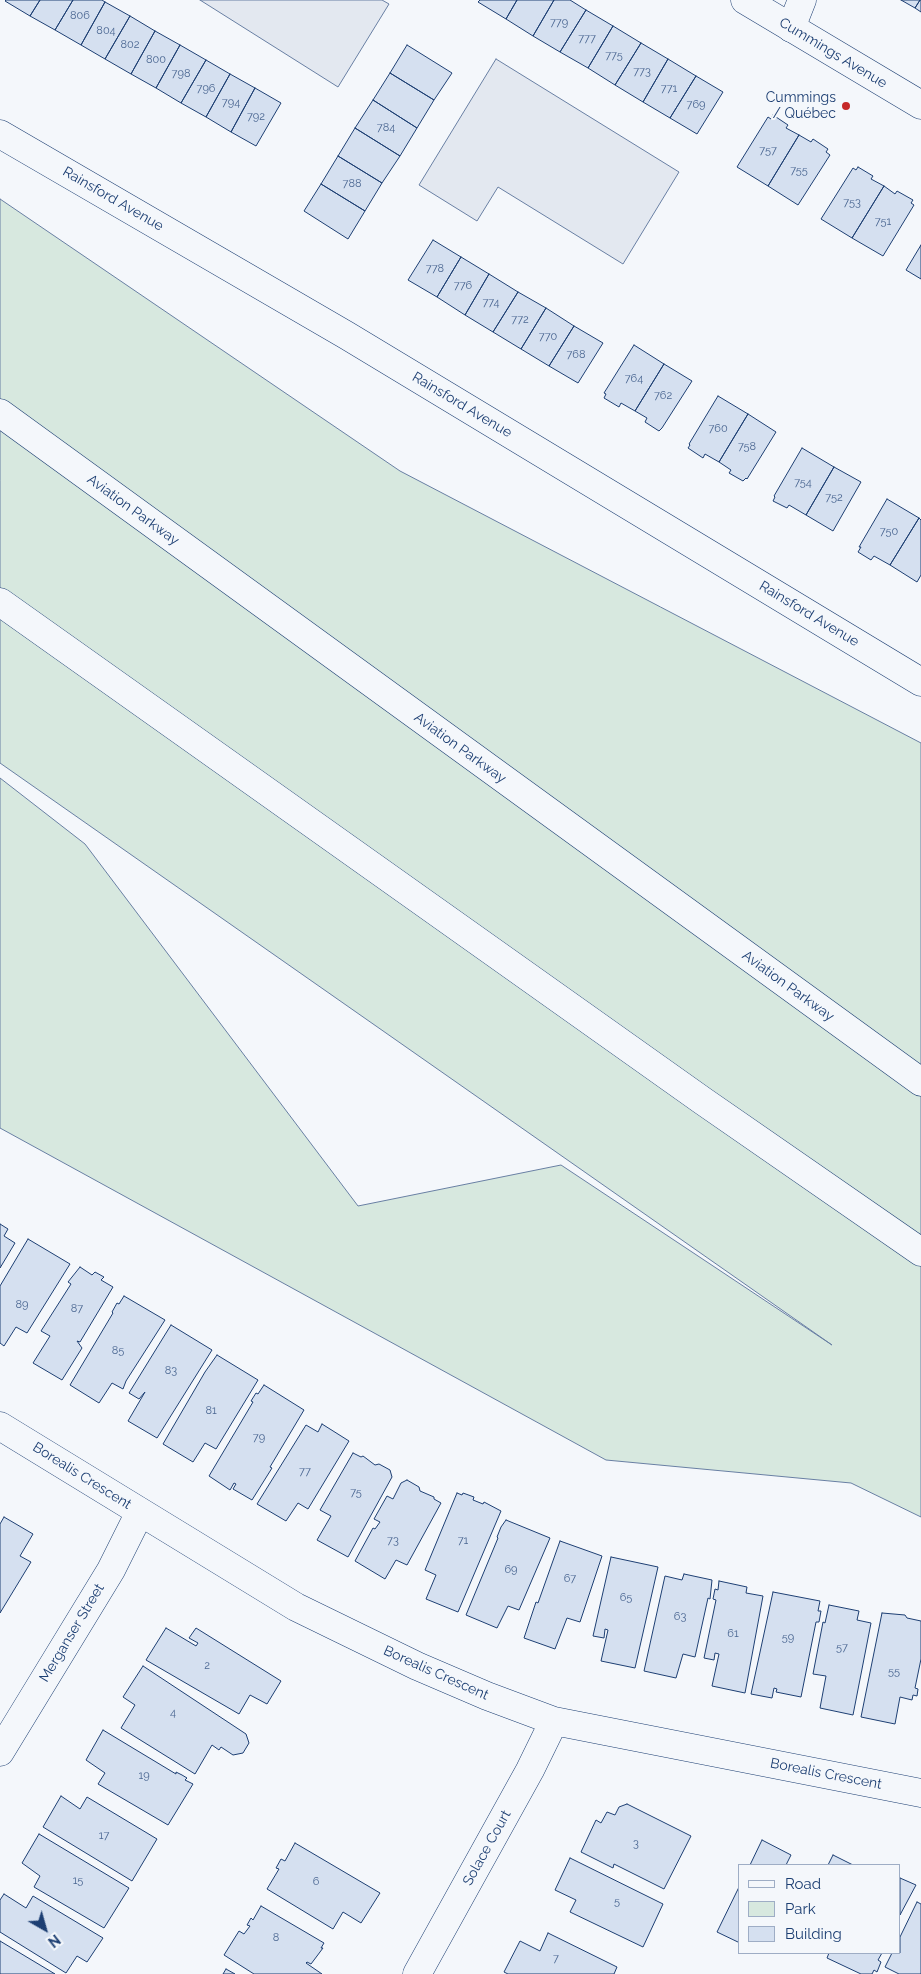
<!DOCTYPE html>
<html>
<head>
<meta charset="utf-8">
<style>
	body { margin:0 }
	#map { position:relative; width:921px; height:1974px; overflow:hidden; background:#f4f7fb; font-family:Raleway,sans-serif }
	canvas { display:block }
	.legend { position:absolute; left:738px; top:1864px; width:162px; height:90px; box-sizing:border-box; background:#f4f7fb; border:1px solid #9eadc5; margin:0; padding:6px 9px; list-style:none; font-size:15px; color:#1d3f73 }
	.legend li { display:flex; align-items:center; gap:10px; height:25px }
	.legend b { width:25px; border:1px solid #9eadc5 }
	.north { position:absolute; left:20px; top:1904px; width:50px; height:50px; -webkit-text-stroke:4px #f4f7fb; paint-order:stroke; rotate:142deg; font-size:14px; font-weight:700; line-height:20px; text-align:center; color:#1d3f73 }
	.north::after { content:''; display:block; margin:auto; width:18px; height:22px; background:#1d3f73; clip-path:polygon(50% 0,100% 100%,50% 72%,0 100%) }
</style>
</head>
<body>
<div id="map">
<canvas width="921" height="1974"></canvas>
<ul class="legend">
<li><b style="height:6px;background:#f4f7fb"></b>Road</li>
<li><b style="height:14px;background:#d7e8df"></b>Park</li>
<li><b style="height:14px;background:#d5e0f0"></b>Building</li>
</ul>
<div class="north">N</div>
</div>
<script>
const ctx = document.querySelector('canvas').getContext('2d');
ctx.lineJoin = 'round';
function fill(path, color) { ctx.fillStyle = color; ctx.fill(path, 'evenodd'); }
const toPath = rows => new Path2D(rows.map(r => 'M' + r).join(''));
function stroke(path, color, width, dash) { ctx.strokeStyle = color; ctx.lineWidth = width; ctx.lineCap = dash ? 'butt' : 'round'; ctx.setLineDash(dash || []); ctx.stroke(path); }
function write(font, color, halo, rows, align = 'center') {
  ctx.font = font + ' Raleway,sans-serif'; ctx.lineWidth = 4; ctx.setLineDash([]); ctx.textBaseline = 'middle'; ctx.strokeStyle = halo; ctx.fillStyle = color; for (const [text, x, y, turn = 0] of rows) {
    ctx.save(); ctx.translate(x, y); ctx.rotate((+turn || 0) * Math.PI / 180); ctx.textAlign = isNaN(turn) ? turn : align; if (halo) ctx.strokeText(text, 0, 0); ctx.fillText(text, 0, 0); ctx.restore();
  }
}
const green = toPath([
	[0,199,400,471,921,743,921,1517,851,1483,606,1460,0,1128,0,778,85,844,358,1206,561,1165,832,1345,0,763,0,199]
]);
const parking = toPath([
	[200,0,382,0,389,4,338,87,200,0],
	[496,59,679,172,623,264,498,187,477,221,419,185,496,59]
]);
const building = toPath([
	[6,0,40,0,30,16,5,1,6,0],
	[40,0,73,0,55,30,30,16,40,0],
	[73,0,102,0,105,2,81,45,55,30,73,0],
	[480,0,517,0,506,19,478,2,480,0],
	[517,0,554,0,533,36,506,19,517,0],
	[554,0,570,0,586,10,560,52,533,36,554,0],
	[901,0,920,0,915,8,901,0],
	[920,0,921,0,921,12,915,8,920,0],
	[105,2,130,16,105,59,81,45,105,2],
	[586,10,613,26,588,68,560,52,586,10],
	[130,16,155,31,131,74,105,59,130,16],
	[613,26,641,43,615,85,588,68,613,26],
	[155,31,180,45,156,88,131,74,155,31],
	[641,43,668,59,643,102,615,85,641,43],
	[180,45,206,60,181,103,156,88,180,45],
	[407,45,452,73,434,100,390,73,407,45],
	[668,59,696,76,670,118,643,102,668,59],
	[206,60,230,74,206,117,181,103,206,60],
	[390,73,434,100,417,128,373,100,390,73],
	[230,74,255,88,231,132,206,117,230,74],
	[696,76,723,92,697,134,670,118,696,76],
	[255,88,281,103,256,146,231,132,255,88],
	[373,100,417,128,400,156,355,128,373,100],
	[773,115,788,125,786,128,799,135,768,186,737,167,768,117,771,119,773,115],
	[355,128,400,156,382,183,338,156,355,128],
	[799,135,811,142,813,139,828,149,826,152,830,155,798,205,768,186,799,135],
	[338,156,382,183,365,211,321,184,338,156],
	[858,167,873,176,871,179,884,186,852,238,821,219,853,168,856,170,858,167],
	[321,184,365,211,348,239,304,211,321,184],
	[884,186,895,194,897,191,913,200,911,203,914,205,883,256,852,238,884,186],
	[433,240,461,257,437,297,408,280,433,240],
	[921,245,921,279,906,270,921,245],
	[461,257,489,274,465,315,437,297,461,257],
	[489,274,518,292,493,332,465,315,489,274],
	[518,292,546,308,521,349,493,332,518,292],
	[546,308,574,326,549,366,521,349,546,308],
	[574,326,603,343,578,383,549,366,574,326],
	[634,345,664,364,635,411,621,403,619,407,604,398,606,394,604,393,634,345],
	[664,364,692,381,662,428,659,431,645,422,647,418,635,411,664,364],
	[718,396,748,414,719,462,705,454,703,458,688,448,690,445,689,444,718,396],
	[748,414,776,432,747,479,746,478,743,481,729,473,731,470,719,462,748,414],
	[802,448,834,467,806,515,789,505,787,508,773,501,775,497,774,496,802,448],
	[834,467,861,482,833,531,806,515,834,467],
	[887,499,919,518,890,565,874,556,871,560,858,552,861,547,859,547,887,499],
	[919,518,921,520,921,575,917,582,890,565,919,518],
	[0,1224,8,1229,4,1236,15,1243,0,1268,0,1224],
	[28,1239,70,1264,27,1333,16,1327,4,1346,0,1343,0,1286,28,1239],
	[80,1267,92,1275,95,1272,104,1277,101,1280,113,1287,80,1342,77,1341,82,1348,62,1380,33,1363,50,1336,41,1331,71,1284,68,1282,80,1267],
	[124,1296,165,1320,126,1381,123,1389,112,1383,99,1403,70,1385,113,1313,112,1312,117,1303,119,1304,124,1296],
	[171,1325,212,1350,157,1438,128,1421,145,1392,139,1399,129,1393,171,1325],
	[217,1355,258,1380,216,1449,205,1443,193,1462,163,1444,205,1372,217,1355],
	[264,1385,304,1410,270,1467,272,1468,252,1500,233,1489,236,1484,234,1483,230,1490,209,1476,253,1402,251,1401,256,1393,258,1394,264,1385],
	[322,1424,349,1441,308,1509,298,1503,286,1521,257,1504,306,1425,318,1432,322,1424],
	[353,1453,361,1457,363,1456,375,1465,379,1464,390,1470,392,1477,348,1557,317,1540,331,1516,320,1510,353,1453],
	[407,1480,419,1487,420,1491,434,1497,434,1499,441,1503,407,1565,396,1560,385,1579,355,1561,373,1528,375,1529,380,1522,374,1519,387,1496,393,1499,401,1483,407,1480],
	[457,1493,462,1495,463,1493,474,1497,473,1500,483,1504,484,1502,501,1511,458,1612,426,1599,436,1575,425,1570,457,1493],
	[4,1517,33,1534,20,1556,31,1562,0,1613,0,1524,4,1517],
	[506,1520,550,1538,519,1610,508,1606,497,1628,466,1615,498,1538,497,1537,501,1527,506,1520],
	[560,1541,602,1556,580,1622,567,1618,555,1649,524,1638,536,1602,538,1603,560,1541],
	[611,1557,658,1567,635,1668,601,1661,608,1630,605,1629,604,1638,593,1636,611,1557],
	[684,1574,712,1580,710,1599,708,1598,695,1657,683,1654,676,1678,644,1671,665,1576,682,1580,684,1574],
	[719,1581,747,1587,746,1593,763,1596,745,1693,712,1686,719,1654,715,1653,714,1660,704,1658,716,1600,713,1599,715,1589,718,1590,719,1581],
	[773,1592,820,1601,818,1611,821,1611,819,1622,816,1622,801,1697,776,1692,777,1689,774,1688,772,1698,751,1694,773,1592],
	[829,1605,859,1611,857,1620,871,1623,853,1715,820,1708,826,1676,813,1674,823,1622,825,1623,829,1605],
	[882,1613,905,1615,907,1618,921,1621,921,1659,915,1688,918,1689,917,1696,913,1695,912,1700,900,1697,895,1724,861,1717,882,1613],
	[166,1628,196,1646,198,1643,189,1638,196,1628,281,1681,267,1704,250,1695,239,1714,146,1660,166,1628],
	[143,1666,246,1734,249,1743,243,1753,233,1755,221,1747,219,1750,212,1745,195,1774,121,1728,135,1705,123,1697,143,1666],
	[103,1730,176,1774,176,1772,182,1775,187,1778,185,1780,193,1784,168,1825,98,1784,105,1773,86,1760,103,1730],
	[61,1796,80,1809,87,1797,157,1839,132,1881,43,1827,61,1796],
	[627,1804,691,1836,664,1889,614,1864,613,1868,581,1852,596,1820,601,1823,607,1812,615,1815,619,1807,627,1804],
	[39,1834,129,1888,104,1928,34,1887,40,1876,22,1863,39,1834],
	[762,1840,791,1855,786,1865,750,1865,762,1840],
	[295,1843,380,1893,361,1923,343,1912,333,1929,267,1889,279,1869,276,1868,281,1859,285,1861,295,1843],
	[833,1855,853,1865,828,1865,833,1855],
	[570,1858,663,1904,643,1947,570,1912,576,1900,555,1890,570,1858],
	[900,1878,916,1885,900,1915,900,1878],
	[740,1885,740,1943,717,1932,740,1885],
	[4,1894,26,1908,33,1896,103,1938,87,1962,77,1956,66,1973,0,1932,0,1900,4,1894],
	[917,1902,921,1904,921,1974,899,1974,885,1967,892,1953,900,1953,900,1937,917,1902],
	[261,1906,324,1943,321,1948,323,1948,311,1964,307,1962,306,1963,322,1974,254,1974,224,1955,239,1931,244,1934,250,1926,247,1925,251,1918,253,1920,261,1906],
	[548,1933,617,1967,614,1974,508,1974,504,1972,520,1941,540,1951,548,1933],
	[0,1941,55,1974,0,1974,0,1941],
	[829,1953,882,1953,878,1960,881,1962,877,1972,874,1970,872,1974,861,1974,827,1958,829,1953],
	[226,1969,235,1974,223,1974,226,1969]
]);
const street = toPath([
	[791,28,802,0],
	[0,134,346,335,921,682],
	[0,1426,296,1607,417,1666,487,1696,554,1721,921,1793],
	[0,1752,111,1570,140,1512],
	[417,1974,530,1770,554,1721]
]);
const secondary = toPath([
	[745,0,921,105]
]);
const primary = toPath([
	[0,413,921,1082],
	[0,602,703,1101,921,1252]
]);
const markers = [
	[846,106,5,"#c62828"]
];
const numberNames = [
	["806",80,16],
	["779",559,23],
	["804",106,31],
	["777",587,39],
	["802",130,45],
	["775",614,56],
	["800",156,60],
	["773",642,72],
	["798",181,74],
	["796",206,89],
	["771",669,89],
	["794",231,103],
	["769",696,105],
	["792",256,117],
	["784",386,128],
	["757",768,151],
	["755",799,171],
	["788",352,184],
	["753",852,203],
	["751",883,222],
	["778",435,269],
	["776",463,286],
	["774",491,303],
	["772",520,320],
	["770",548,337],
	["768",576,355],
	["764",634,379],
	["762",663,396],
	["760",718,429],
	["758",747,447],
	["754",803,483],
	["752",834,498],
	["750",889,532],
	["89",22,1305],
	["87",77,1309],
	["85",118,1351],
	["83",171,1371],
	["81",211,1411],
	["79",259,1438],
	["77",305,1472],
	["75",356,1493],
	["73",393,1541],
	["71",463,1541],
	["69",511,1570],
	["67",570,1579],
	["65",626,1598],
	["63",680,1617],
	["61",733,1634],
	["59",788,1638],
	["57",842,1648],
	["2",207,1666],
	["55",894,1672],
	["4",173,1713],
	["19",144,1776],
	["17",104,1836],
	["3",636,1844],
	["15",78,1881],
	["6",316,1882],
	["5",617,1902],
	["8",276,1938],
	["7",556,1959]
];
const streetNames = [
	["Cummings Avenue",833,53,31],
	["Rainsford Avenue",113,199,30],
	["Rainsford Avenue",462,405,31],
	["Aviation Parkway",133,510,36],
	["Rainsford Avenue",809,614,31],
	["Aviation Parkway",460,748,36],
	["Aviation Parkway",788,986,36],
	["Borealis Crescent",82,1476,32],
	["Merganser Street",72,1633,-59],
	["Borealis Crescent",436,1673,24],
	["Borealis Crescent",826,1774,11],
	["Solace Court",487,1848,-61]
];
const poiNames = [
	["Cummings",836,98],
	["/ Québec",836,114]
];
fill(green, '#d7e8df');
stroke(green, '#687fa3', 1);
fill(parking, '#e3e8f0');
stroke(parking, '#687fa3', 1);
fill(building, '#d5e0f0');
stroke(building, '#1d3f73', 1);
stroke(street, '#1d3f73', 29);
stroke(secondary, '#1d3f73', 29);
stroke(primary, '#1d3f73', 29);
stroke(street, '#f4f7fb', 28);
stroke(secondary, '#f4f7fb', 28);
stroke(primary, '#f4f7fb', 28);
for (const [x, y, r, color] of markers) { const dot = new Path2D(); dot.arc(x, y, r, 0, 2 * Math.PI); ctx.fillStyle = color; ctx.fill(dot); stroke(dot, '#f4f7fb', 2); }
write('11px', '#4b6792', null, numberNames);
write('14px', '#1d3f73', '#f4f7fb', streetNames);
write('14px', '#1d3f73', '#f4f7fb', poiNames, 'right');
</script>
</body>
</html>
